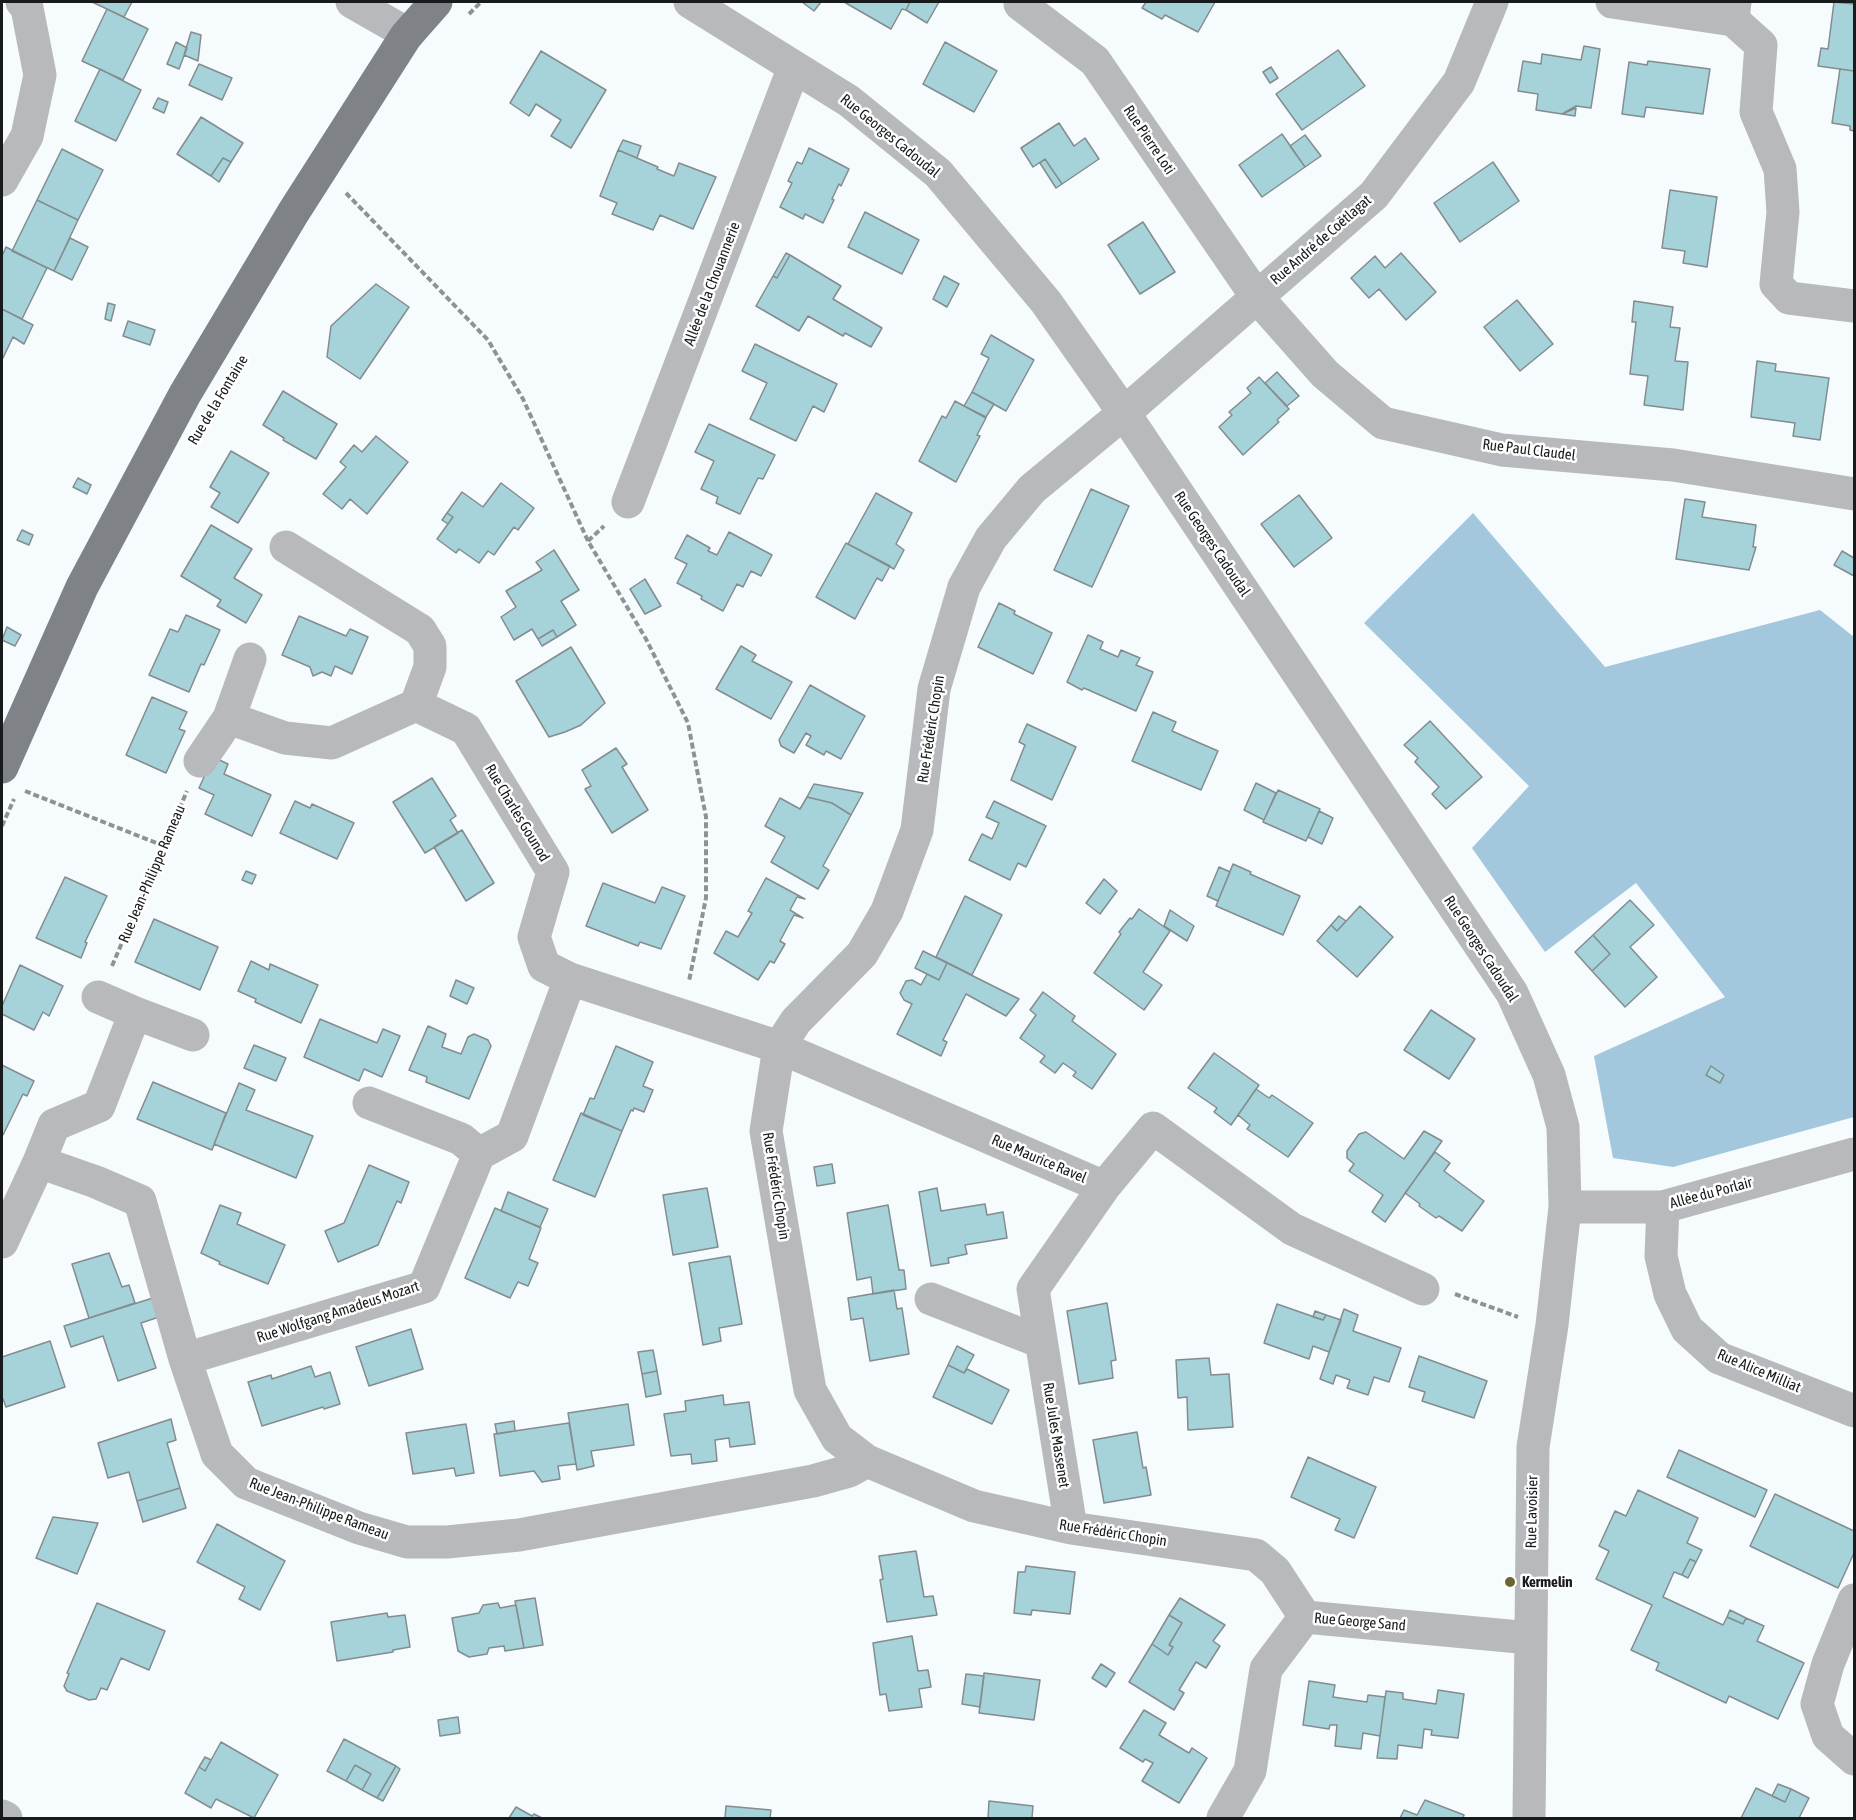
<!DOCTYPE html>
<html>
<head>
<meta charset="utf-8">
<style>
	body { margin:0 }
	#map { position:relative; width:1856px; height:1820px; overflow:hidden; background:#f6fbfe; font-family:"Asap Condensed",sans-serif }
	canvas { display:block }
	.frame { position:absolute; inset:0; border:3px solid #181b1c; pointer-events:none }
</style>
</head>
<body>
<div id="map">
<canvas width="1856" height="1820"></canvas>
<div class="frame"></div>
</div>
<script>
const ctx = document.querySelector('canvas').getContext('2d');
ctx.lineJoin = 'round';
function fill(path, color) { ctx.fillStyle = color; ctx.fill(path, 'evenodd'); }
const toPath = rows => new Path2D(rows.map(r => 'M' + r).join(''));
function stroke(path, color, width, dash) { ctx.strokeStyle = color; ctx.lineWidth = width; ctx.lineCap = dash ? 'butt' : 'round'; ctx.setLineDash(dash || []); ctx.stroke(path); }
function write(font, color, halo, rows, align = 'center') {
  ctx.font = font + ' "Asap Condensed",sans-serif'; ctx.lineWidth = 5; ctx.setLineDash([]); ctx.textBaseline = 'middle'; ctx.strokeStyle = halo; ctx.fillStyle = color; for (const [text, x, y, turn = 0] of rows) {
    ctx.save(); ctx.translate(x, y); ctx.rotate((+turn || 0) * Math.PI / 180); ctx.textAlign = isNaN(turn) ? turn : align; if (halo) ctx.strokeText(text, 0, 0); ctx.fillText(text, 0, 0); ctx.restore();
  }
}
const forest = toPath([
	[1473,513,1605,667,1820,610,1854,637,1854,1117,1673,1167,1613,1158,1594,1056,1725,997,1636,883,1545,952,1472,848,1529,786,1364,623]
]);
const building = toPath([
	[92,2,132,2,124,17,92,2],
	[802,2,821,2,814,11,802,2],
	[844,2,910,2,906,10,902,9,891,29,844,2],
	[910,2,939,2,927,23,906,10,910,2],
	[1146,2,1215,2,1198,32,1165,15,1162,19,1142,8,1146,2],
	[1834,2,1854,4,1854,71,1818,66,1821,48,1828,49,1834,2],
	[107,9,148,29,123,80,82,61,107,9],
	[191,32,201,35,198,61,184,55,191,32],
	[176,42,187,48,179,69,167,64,176,42],
	[945,42,997,71,974,112,923,84,945,42],
	[1584,46,1600,49,1591,108,1576,106,1562,114,1536,110,1538,94,1518,91,1523,61,1541,64,1542,54,1581,60,1584,46],
	[1338,50,1365,86,1302,130,1276,94,1338,50],
	[541,51,606,90,571,148,551,136,561,120,536,104,529,116,510,103,541,51],
	[1648,61,1710,69,1703,114,1646,107,1644,117,1622,114,1629,62,1647,65,1648,61],
	[199,64,232,78,222,100,189,85,199,64],
	[1271,67,1278,78,1270,83,1263,72,1271,67],
	[100,69,141,90,116,141,75,121,100,69],
	[1840,69,1854,71,1854,131,1850,130,1850,126,1832,123,1840,69],
	[158,98,168,102,164,113,153,108,158,98],
	[1576,108,1575,116,1562,114,1576,108],
	[201,117,243,143,231,162,223,158,211,176,177,154,201,117],
	[1059,123,1074,146,1085,138,1099,159,1062,184,1045,159,1033,167,1021,148,1059,123],
	[1282,134,1305,167,1262,197,1239,165,1282,134],
	[1305,135,1321,156,1305,167,1290,146,1305,135],
	[623,140,641,146,637,158,618,150,623,140],
	[809,148,849,169,841,186,839,184,832,199,834,200,823,223,805,214,803,219,780,207,792,183,788,181,797,162,802,164,809,148],
	[62,149,103,170,78,220,37,200,62,149],
	[618,150,658,167,657,169,674,176,679,163,716,177,693,229,660,215,653,230,612,214,617,203,600,196,618,150],
	[223,158,231,162,219,182,211,176,223,158],
	[1045,159,1062,184,1056,188,1040,163,1045,159],
	[1493,162,1519,201,1460,242,1434,203,1493,162],
	[1670,190,1717,197,1707,267,1683,263,1685,251,1662,248,1670,190],
	[37,200,78,220,54,271,12,251,37,200],
	[865,212,919,240,902,274,848,247,865,212],
	[1143,222,1175,272,1140,294,1108,245,1143,222],
	[70,238,88,247,72,280,54,271,70,238],
	[6,247,47,268,22,319,2,309,2,256,6,247],
	[786,253,790,255,777,278,773,276,786,253],
	[1401,253,1436,292,1406,320,1379,289,1369,298,1351,278,1375,256,1385,268,1401,253],
	[790,255,841,286,833,299,882,328,871,347,845,333,843,336,808,316,799,331,756,306,773,276,777,278,790,255],
	[944,276,959,284,947,307,933,299,944,276],
	[376,284,409,307,360,379,327,357,331,326,376,284],
	[1517,300,1553,344,1520,371,1484,327,1517,300],
	[1634,301,1673,307,1670,327,1680,328,1675,361,1688,362,1683,410,1644,405,1648,376,1630,374,1636,322,1632,322,1634,301],
	[108,303,115,305,111,321,105,319,108,303],
	[2,309,33,325,24,344,13,337,2,360,2,309],
	[128,321,155,330,150,345,123,336,128,321],
	[991,335,1034,360,1006,411,972,392,989,358,981,354,991,335],
	[755,344,837,384,824,412,813,406,796,441,750,419,767,383,742,371,755,344],
	[1757,361,1776,364,1775,371,1829,378,1820,440,1793,436,1795,423,1751,417,1757,361],
	[1277,372,1299,396,1287,406,1265,383,1277,372],
	[1259,377,1289,409,1277,420,1279,422,1243,455,1219,427,1232,415,1229,412,1251,393,1247,388,1259,377],
	[283,391,337,424,316,459,283,440,284,438,263,425,283,391],
	[972,392,994,404,986,417,964,406,972,392],
	[955,401,986,418,977,435,980,436,956,482,919,461,942,416,946,418,955,401],
	[709,424,775,455,763,479,758,478,740,514,716,503,718,497,701,489,714,461,695,452,709,424],
	[376,436,408,462,367,514,350,499,342,509,323,494,346,467,340,462,354,445,362,452,376,436],
	[231,451,269,473,238,523,211,507,220,493,210,487,231,451],
	[78,478,91,485,87,494,73,487,78,478],
	[501,483,534,508,518,530,514,527,494,555,488,551,479,563,459,549,456,553,437,539,453,517,447,513,462,492,483,507,501,483],
	[1091,489,1129,506,1092,587,1054,570,1091,489],
	[876,493,912,513,896,544,904,550,894,569,848,544,876,493],
	[1299,495,1332,538,1294,567,1261,524,1299,495],
	[1685,499,1705,502,1702,517,1756,525,1753,547,1756,547,1749,570,1676,559,1685,499],
	[447,513,453,517,448,524,442,520,447,513],
	[211,525,252,549,234,578,262,595,246,623,217,606,221,600,181,576,211,525],
	[22,530,33,535,29,545,17,540,22,530],
	[729,532,772,555,761,576,751,571,743,587,737,584,723,611,701,599,702,596,677,583,687,564,675,558,687,535,710,548,708,551,717,555,729,532],
	[846,543,890,566,882,581,877,578,855,619,816,597,846,543],
	[554,550,579,590,561,601,576,625,557,637,553,630,538,639,532,629,514,640,501,617,516,607,506,591,542,570,536,562,554,550],
	[1842,551,1854,558,1854,576,1834,565,1842,551],
	[645,579,661,606,645,614,630,589,645,579],
	[999,603,1015,611,1014,614,1052,633,1033,674,978,647,999,603],
	[186,615,220,630,204,665,201,664,189,692,149,675,170,629,178,632,186,615],
	[299,616,346,636,350,629,368,637,352,674,335,666,331,676,322,672,313,676,310,667,282,655,299,616],
	[7,627,21,635,15,646,2,640,7,627],
	[553,630,557,637,542,646,538,639,553,630],
	[1088,635,1103,642,1100,649,1118,657,1121,650,1140,658,1136,665,1153,672,1136,711,1084,688,1082,690,1067,682,1088,635],
	[741,646,756,655,752,661,792,682,771,719,716,689,741,646],
	[571,647,605,703,581,725,565,732,549,737,516,681,571,647],
	[810,685,865,716,841,759,826,751,824,755,806,745,811,736,806,733,794,753,781,746,779,740,810,685],
	[152,697,187,712,179,729,185,731,166,773,126,755,152,697],
	[1153,712,1176,722,1172,731,1218,751,1201,790,1132,761,1153,712],
	[1430,721,1482,777,1446,809,1432,794,1439,787,1415,762,1418,758,1404,745,1430,721],
	[1027,724,1076,747,1052,800,1011,780,1025,745,1019,742,1027,724],
	[616,748,627,764,622,767,648,810,612,833,585,789,591,786,582,770,616,748],
	[213,757,228,764,224,774,271,795,252,836,205,814,214,795,199,788,213,757],
	[432,778,456,816,450,820,458,833,425,853,393,802,432,778],
	[1256,783,1276,793,1264,820,1244,810,1256,783],
	[814,784,863,793,851,815,832,803,807,797,814,784],
	[1278,790,1320,809,1306,841,1263,822,1278,790],
	[807,797,832,803,851,815,823,866,829,870,818,889,771,862,785,837,765,826,780,798,800,809,807,797],
	[295,801,310,808,312,804,354,823,337,859,280,833,295,801],
	[994,801,1046,826,1026,867,1018,863,1010,880,969,860,982,834,992,839,999,823,986,817,994,801],
	[1319,811,1333,818,1322,844,1308,837,1319,811],
	[462,830,494,883,466,901,434,847,462,830],
	[1233,864,1251,872,1250,874,1300,896,1283,935,1216,906,1233,864],
	[1219,867,1230,872,1218,901,1207,896,1219,867],
	[246,871,256,875,252,884,242,880,246,871],
	[65,877,107,896,85,942,87,943,81,958,36,938,65,877],
	[766,878,805,899,797,897,790,910,803,918,794,915,780,941,785,944,774,963,770,961,758,980,714,953,726,931,738,937,752,913,748,911,766,878],
	[1104,879,1117,891,1100,914,1086,903,1104,879],
	[603,883,655,903,662,887,685,896,661,949,640,942,638,946,586,926,603,883],
	[965,896,1002,915,972,975,936,957,965,896],
	[1630,900,1654,925,1630,947,1657,977,1625,1007,1592,971,1610,954,1593,935,1630,900],
	[1360,906,1393,937,1357,977,1317,941,1331,925,1337,931,1360,906],
	[1139,909,1170,931,1143,972,1162,985,1144,1010,1094,973,1121,934,1119,932,1130,918,1132,919,1139,909],
	[1170,910,1194,926,1187,941,1164,926,1170,910],
	[1339,916,1346,921,1337,931,1331,925,1339,916],
	[154,919,218,947,200,990,135,962,154,919],
	[1593,935,1610,954,1592,971,1575,952,1593,935],
	[923,951,947,963,939,980,915,968,923,951],
	[251,961,269,970,270,964,318,985,301,1023,255,1002,256,999,238,991,251,961],
	[947,963,1019,999,1006,1016,966,994,943,1040,947,1042,941,1056,897,1034,912,1004,904,1000,900,993,906,981,912,980,921,985,927,974,939,980,947,963],
	[20,965,63,986,49,1016,43,1012,34,1030,2,1014,2,1006,20,965],
	[456,980,474,988,467,1004,450,996,456,980],
	[1043,992,1075,1016,1072,1021,1116,1054,1092,1089,1073,1076,1076,1072,1063,1063,1055,1073,1040,1062,1045,1056,1020,1038,1036,1015,1030,1010,1043,992],
	[1431,1010,1475,1039,1449,1079,1404,1050,1431,1010],
	[320,1019,377,1043,383,1029,400,1036,382,1077,364,1069,359,1081,304,1057,320,1019],
	[428,1026,446,1034,442,1047,461,1054,468,1037,474,1034,488,1040,491,1046,469,1099,426,1082,427,1077,409,1070,428,1026],
	[254,1045,286,1058,276,1081,244,1068,254,1045],
	[616,1046,653,1062,643,1086,653,1090,644,1112,634,1108,633,1111,631,1110,622,1131,583,1115,590,1098,594,1099,616,1046],
	[1214,1053,1259,1085,1231,1125,1214,1112,1217,1108,1188,1088,1214,1053],
	[2,1065,34,1081,27,1096,23,1094,3,1135,2,1135,2,1065],
	[1711,1066,1724,1075,1720,1083,1706,1075,1711,1066],
	[153,1082,226,1113,212,1150,137,1119,153,1082],
	[239,1083,255,1090,246,1110,313,1136,296,1178,214,1144,239,1083],
	[1256,1089,1269,1098,1272,1095,1313,1123,1288,1157,1247,1129,1250,1125,1238,1115,1256,1089],
	[581,1113,622,1131,595,1197,553,1180,581,1113],
	[1424,1131,1442,1141,1385,1222,1372,1212,1383,1195,1349,1171,1354,1164,1347,1158,1347,1151,1359,1134,1366,1132,1404,1159,1424,1131],
	[1435,1152,1450,1163,1444,1171,1484,1201,1462,1231,1439,1216,1436,1218,1419,1206,1420,1204,1405,1193,1435,1152],
	[832,1164,835,1183,817,1186,814,1167,832,1164],
	[369,1165,409,1182,401,1203,397,1201,378,1245,338,1262,325,1231,344,1223,369,1165],
	[707,1188,718,1247,673,1255,663,1195,707,1188],
	[937,1188,941,1211,985,1204,987,1215,1003,1212,1007,1238,965,1245,967,1254,948,1258,949,1263,931,1266,919,1192,937,1188],
	[508,1192,548,1209,540,1227,501,1211,508,1192],
	[220,1205,241,1213,237,1224,285,1245,268,1284,219,1264,220,1262,201,1253,220,1205],
	[888,1205,899,1270,904,1270,906,1289,873,1294,871,1277,857,1280,847,1213,888,1205],
	[495,1208,541,1228,529,1259,538,1263,528,1286,518,1282,510,1298,465,1278,495,1208],
	[109,1253,122,1287,129,1285,135,1303,89,1318,72,1264,109,1253],
	[730,1256,742,1324,719,1328,721,1341,703,1345,689,1263,730,1256],
	[894,1290,897,1309,902,1308,909,1354,870,1361,863,1318,851,1320,848,1298,894,1290],
	[156,1297,162,1316,141,1323,156,1368,118,1381,103,1336,71,1347,64,1326,156,1297],
	[1107,1303,1116,1360,1111,1361,1113,1378,1079,1384,1067,1311,1107,1303],
	[1277,1304,1323,1320,1326,1315,1341,1320,1329,1352,1313,1346,1309,1359,1264,1343,1277,1304],
	[1344,1309,1358,1315,1353,1331,1401,1348,1389,1382,1374,1377,1368,1395,1347,1388,1350,1380,1336,1375,1333,1384,1320,1379,1344,1309],
	[1315,1311,1326,1315,1323,1320,1313,1317,1315,1311],
	[411,1329,423,1369,369,1386,356,1347,411,1329],
	[50,1341,65,1387,6,1407,3,1399,2,1399,2,1357,50,1341],
	[957,1346,974,1355,964,1373,948,1365,957,1346],
	[653,1350,657,1371,642,1374,638,1352,653,1350],
	[1419,1356,1487,1381,1474,1418,1422,1401,1425,1392,1409,1387,1419,1356],
	[1209,1358,1211,1375,1229,1374,1233,1427,1188,1430,1187,1397,1178,1398,1176,1360,1209,1358],
	[948,1365,964,1373,967,1369,1009,1390,992,1424,933,1397,948,1365],
	[311,1366,315,1377,330,1372,340,1404,324,1409,323,1407,262,1426,248,1382,271,1375,272,1379,311,1366],
	[657,1371,661,1394,646,1397,642,1374,657,1371],
	[723,1395,724,1405,749,1402,755,1444,730,1447,729,1438,715,1440,717,1461,692,1464,691,1454,671,1456,664,1414,686,1411,685,1401,723,1395],
	[628,1404,634,1445,591,1451,594,1466,577,1470,568,1413,628,1404],
	[171,1419,176,1440,167,1443,180,1488,137,1501,129,1472,108,1478,98,1443,171,1419],
	[514,1421,515,1431,497,1434,495,1424,514,1421],
	[569,1423,576,1464,558,1466,560,1479,542,1482,534,1471,500,1476,494,1434,569,1423],
	[466,1424,474,1473,456,1476,454,1468,413,1474,406,1433,466,1424],
	[1137,1432,1143,1468,1146,1467,1151,1495,1104,1503,1093,1440,1137,1432],
	[1679,1450,1767,1490,1755,1517,1667,1477,1679,1450],
	[1308,1457,1376,1487,1354,1538,1335,1530,1340,1519,1291,1497,1308,1457],
	[180,1488,186,1508,143,1522,137,1501,180,1488],
	[1638,1490,1698,1518,1687,1543,1702,1550,1696,1562,1690,1559,1682,1575,1674,1572,1663,1597,1723,1625,1727,1617,1743,1624,1746,1618,1764,1626,1757,1641,1804,1663,1778,1719,1729,1696,1726,1703,1656,1670,1659,1663,1631,1650,1652,1605,1596,1579,1609,1551,1599,1546,1615,1511,1626,1516,1638,1490],
	[1775,1494,1854,1531,1854,1553,1838,1588,1750,1546,1775,1494],
	[53,1517,98,1523,77,1574,36,1558,53,1517],
	[217,1524,285,1561,260,1610,239,1599,245,1587,197,1562,217,1524],
	[916,1551,924,1597,933,1596,937,1615,887,1622,880,1580,883,1579,879,1556,916,1551],
	[1690,1559,1696,1562,1688,1578,1682,1575,1690,1559],
	[1026,1566,1075,1572,1070,1614,1032,1610,1031,1615,1014,1613,1018,1572,1025,1572,1026,1566],
	[535,1598,543,1645,524,1648,515,1601,535,1598],
	[1180,1598,1225,1625,1213,1641,1220,1646,1206,1668,1196,1662,1179,1690,1184,1693,1174,1710,1129,1682,1152,1644,1168,1655,1173,1647,1169,1645,1182,1623,1169,1615,1180,1598],
	[97,1603,165,1631,149,1670,121,1658,107,1690,101,1688,96,1699,89,1700,67,1691,64,1686,69,1674,67,1673,97,1603],
	[498,1603,500,1608,516,1605,524,1648,505,1651,504,1646,489,1648,487,1654,469,1657,458,1651,452,1618,479,1613,483,1605,498,1603],
	[1730,1610,1746,1618,1743,1624,1727,1617,1730,1610],
	[387,1613,388,1617,405,1615,410,1647,393,1650,393,1652,337,1661,331,1622,387,1613],
	[1169,1615,1182,1623,1169,1645,1173,1647,1168,1655,1152,1644,1169,1615],
	[912,1636,918,1671,928,1670,931,1687,919,1689,922,1707,889,1711,886,1694,880,1695,873,1643,912,1636],
	[1101,1664,1115,1673,1106,1687,1092,1678,1101,1664],
	[984,1673,1040,1680,1034,1720,979,1713,984,1673],
	[966,1674,984,1676,980,1707,962,1704,966,1674],
	[1309,1681,1335,1685,1333,1697,1367,1702,1368,1695,1385,1697,1380,1736,1363,1733,1361,1749,1335,1746,1337,1725,1330,1725,1329,1729,1303,1725,1309,1681],
	[1438,1690,1464,1694,1458,1738,1431,1735,1432,1730,1424,1729,1422,1748,1398,1745,1397,1759,1377,1758,1386,1691,1403,1693,1403,1699,1436,1704,1438,1690],
	[1144,1710,1166,1723,1159,1735,1189,1753,1192,1748,1207,1758,1179,1803,1142,1781,1153,1763,1145,1759,1143,1762,1120,1748,1144,1710],
	[458,1717,460,1733,440,1736,438,1720,458,1717],
	[344,1739,396,1766,377,1798,362,1790,371,1774,355,1765,346,1781,327,1771,344,1739],
	[221,1742,278,1775,254,1818,216,1799,211,1808,185,1793,199,1767,205,1771,221,1742],
	[205,1757,211,1760,205,1771,199,1767,205,1757],
	[355,1765,371,1774,362,1790,346,1781,355,1765],
	[396,1766,400,1769,383,1801,377,1798,396,1766],
	[1778,1784,1791,1789,1785,1802,1772,1796,1778,1784],
	[1756,1788,1785,1802,1791,1789,1809,1798,1799,1818,1741,1818,1756,1788],
	[1425,1800,1464,1815,1463,1818,1400,1818,1404,1810,1417,1815,1425,1800],
	[989,1801,1033,1806,1032,1818,988,1818,989,1801],
	[726,1806,771,1810,770,1818,725,1818,726,1806],
	[516,1807,532,1816,534,1814,542,1818,509,1818,516,1807]
]);
const path = toPath([
	[469,14,481,2],
	[346,193,488,340,523,399,588,541,646,639,688,723,706,817,706,898,689,981],
	[588,541,604,526],
	[25,791,164,846],
	[2,826,14,799],
	[112,966,187,791],
	[1455,1294,1518,1317]
]);
const minor = toPath([
	[352,2,408,34],
	[690,2,849,101,938,173,1046,302,1124,413,1512,993,1549,1075,1563,1127,1565,1207,1552,1325,1533,1447,1529,1818],
	[1612,2,1733,20],
	[1735,2,1733,20,1761,45,1756,112,1780,169,1783,212,1776,284,1789,298,1854,306],
	[1020,4,1095,61,1256,296,1325,374,1383,423,1502,450,1673,465,1854,494],
	[2,180,27,136,40,75,27,8,22,2],
	[628,502,794,67],
	[286,547,420,630,430,646,430,667,416,705],
	[250,659,229,718,285,738,332,743,416,705,466,729,553,872,534,937,544,966,570,979,779,1047,1104,1187,1153,1128,1292,1229,1423,1289],
	[200,761,229,718],
	[135,1013,193,1035],
	[369,1103,461,1139,479,1154,512,1136,570,979],
	[39,1162,96,1182,140,1201,185,1359,217,1454,246,1483,359,1528,407,1542,447,1542,519,1535,813,1481,849,1471,867,1461],
	[1565,1207,1663,1207,1854,1154],
	[1663,1207,1661,1256,1670,1294,1687,1329,1719,1358,1854,1411],
	[2,1242,39,1162,54,1125,99,1106,135,1013,98,997],
	[931,1299,1041,1342],
	[185,1359,424,1287,479,1154],
	[1071,1528,1033,1289,1104,1187],
	[1854,1600,1828,1664,1817,1704,1828,1736,1854,1759],
	[1305,1617,1275,1571,1256,1555,1071,1528,974,1506,867,1461,837,1438,810,1390,766,1131,779,1047,796,1021,862,954,887,911,917,830,934,689,964,587,991,538,1032,489,1124,413,1374,195,1459,82,1492,2],
	[2,1816,6,1818],
	[1223,1818,1250,1771,1266,1669,1305,1617,1530,1638]
]);
const major = toPath([
	[2,767,82,587,185,394,293,213,406,36,436,2]
]);
const markers = [
	[1510,1582,6,"#6b6532"]
];
const streetNames = [
	["Rue Georges Cadoudal",890,136,39],
	["Rue Pierre Loti",1149,140,56],
	["Rue André de Coëtlagat",1321,240,-41],
	["Allée de la Chouannerie",712,284,-69],
	["Rue de la Fontaine",218,400,-59],
	["Rue Paul Claudel",1529,450,7],
	["Rue Georges Cadoudal",1212,544,56],
	["Rue Frédéric Chopin",931,729,-81],
	["Rue Charles Gounod",517,813,59],
	["Rue Jean-Philippe Rameau",152,874,-67],
	["Rue Georges Cadoudal",1481,949,57],
	["Rue Maurice Ravel",1039,1159,23],
	["Rue Frédéric Chopin",776,1186,81],
	["Allée du Porlair",1711,1193,-15],
	["Rue Wolfgang Amadeus Mozart",338,1312,-18],
	["Rue Alice Milliat",1759,1371,23],
	["Rue Jules Massenet",1056,1435,81],
	["Rue Jean-Philippe Rameau",319,1509,21],
	["Rue Lavoisier",1532,1512,-89],
	["Rue Frédéric Chopin",1113,1533,9],
	["Rue George Sand",1360,1622,5]
];
const poiNames = [
	["Kermelin",1522,1582]
];
fill(forest, '#a3c7dc');
fill(building, '#a5d3d9');
stroke(building, '#838c8e', 1.5);
stroke(path, '#8e9294', 4, [6, 3]);
stroke(minor, '#b7b9bc', 33);
stroke(major, '#7f8388', 33);
for (const [x, y, r, color] of markers) { const dot = new Path2D(); dot.arc(x, y, r, 0, 2 * Math.PI); ctx.fillStyle = color; ctx.fill(dot); stroke(dot, '#fff', 2); }
write('15px', '#181b1c', '#fff', streetNames);
write('bold 15px', '#181b1c', '#fff', poiNames, 'left');
</script>
</body>
</html>
